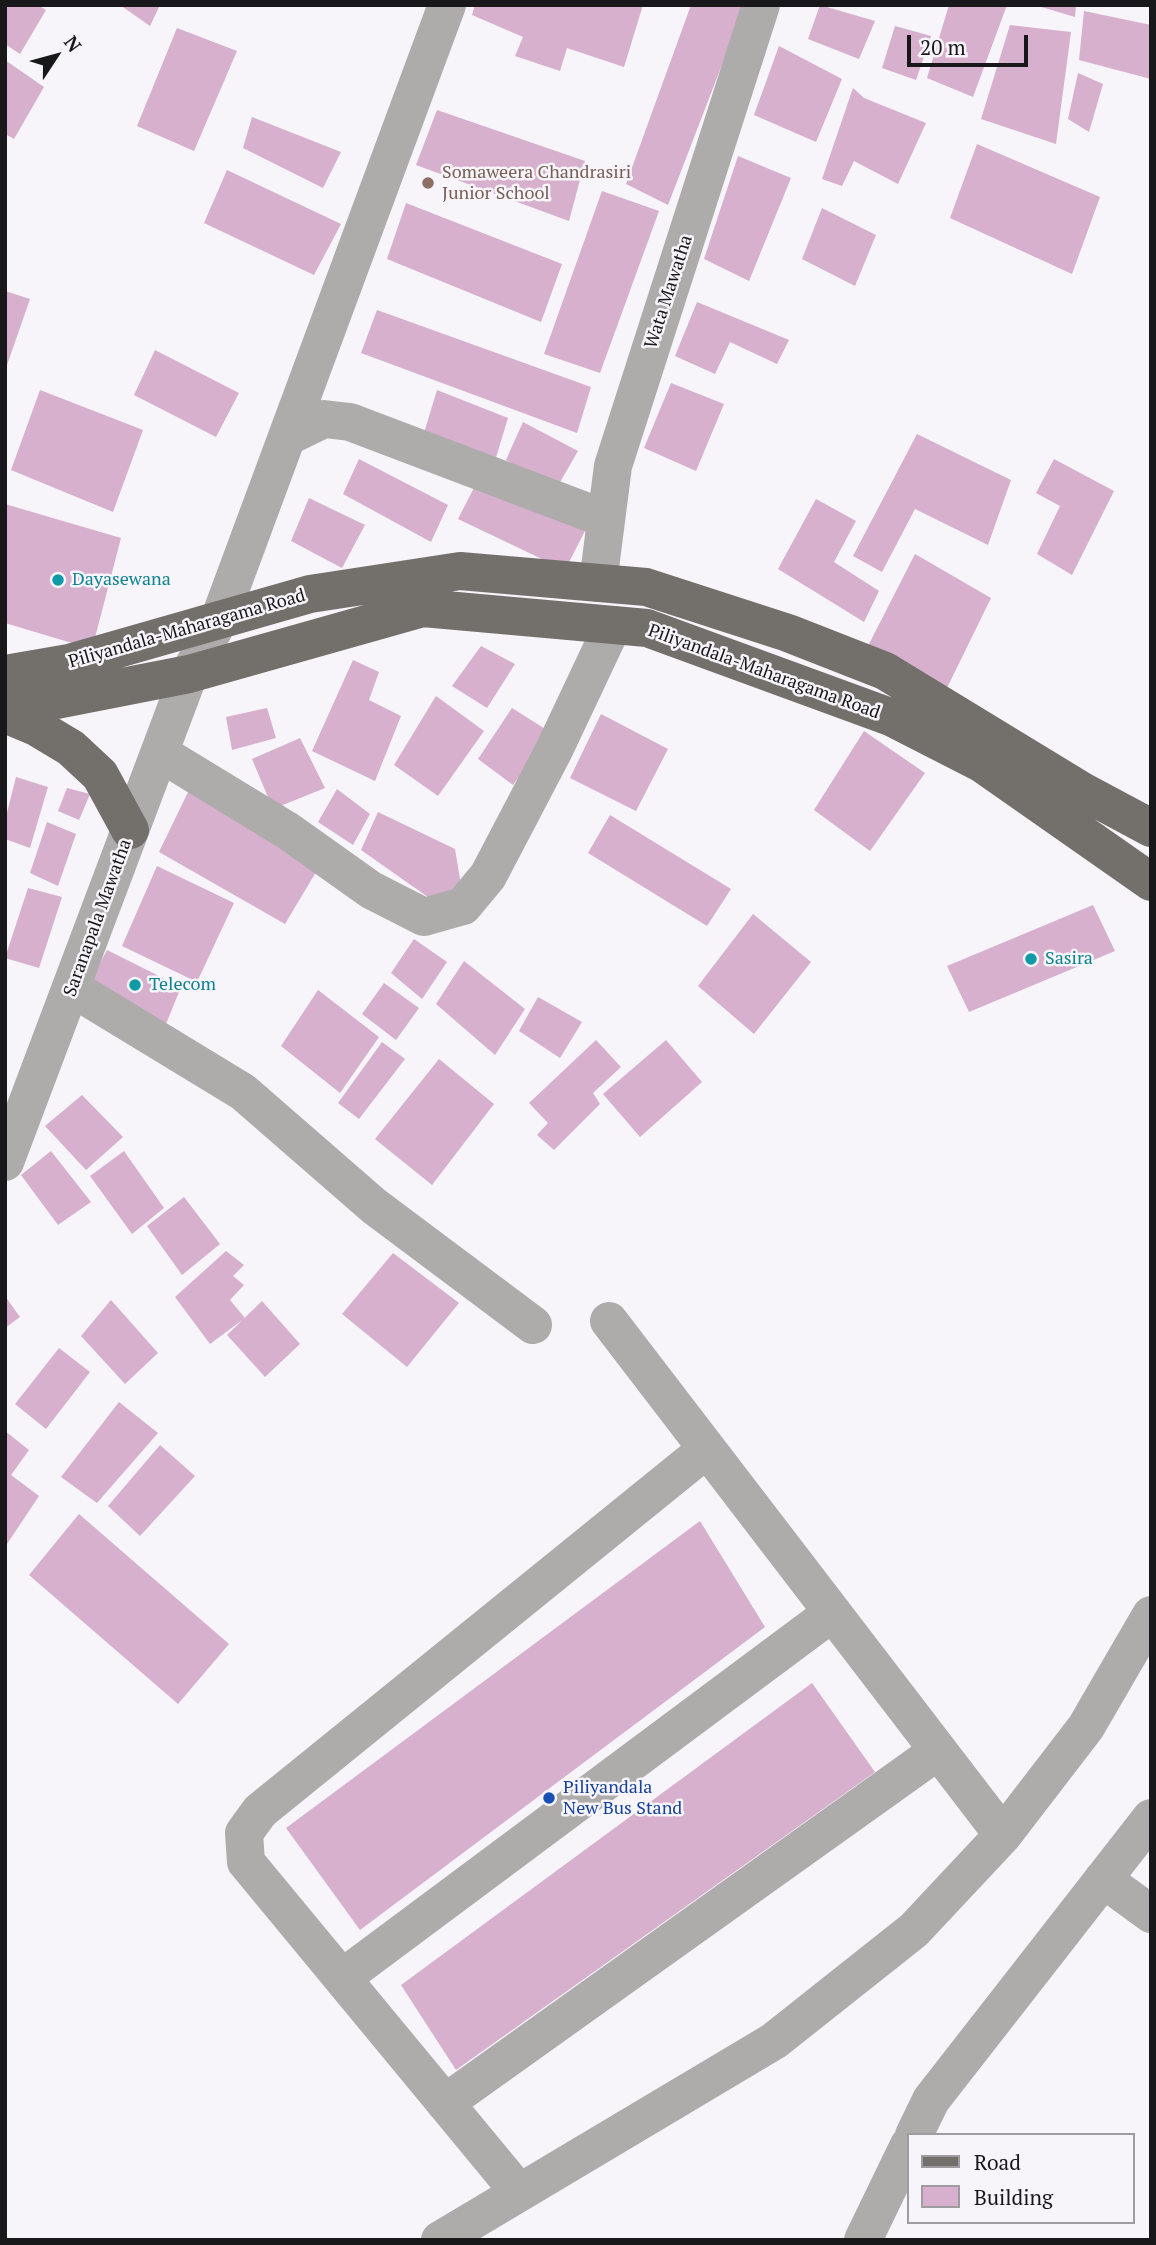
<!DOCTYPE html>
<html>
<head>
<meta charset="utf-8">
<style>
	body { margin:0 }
	#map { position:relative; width:1156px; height:2245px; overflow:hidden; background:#f7f4fa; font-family:"PT Serif",serif }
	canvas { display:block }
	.frame { position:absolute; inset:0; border:7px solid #181719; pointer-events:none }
	.legend { position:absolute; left:907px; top:2133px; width:228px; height:91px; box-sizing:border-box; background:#f7f4fa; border:2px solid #9e9ca0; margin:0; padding:9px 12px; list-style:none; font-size:21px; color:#181719 }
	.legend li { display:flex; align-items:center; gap:14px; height:35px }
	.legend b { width:35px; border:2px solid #9e9ca0 }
	.north { position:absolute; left:21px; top:21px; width:70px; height:70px; -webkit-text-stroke:5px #f7f4fa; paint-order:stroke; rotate:54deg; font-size:19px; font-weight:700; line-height:28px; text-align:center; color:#181719 }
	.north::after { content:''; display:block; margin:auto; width:24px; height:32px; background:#181719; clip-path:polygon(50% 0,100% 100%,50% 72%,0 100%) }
	.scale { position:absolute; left:907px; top:35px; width:121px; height:32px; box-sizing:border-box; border:4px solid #181719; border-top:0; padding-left:9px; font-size:21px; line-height:24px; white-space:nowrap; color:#181719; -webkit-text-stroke:5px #f7f4fa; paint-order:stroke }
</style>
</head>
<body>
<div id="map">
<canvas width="1156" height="2245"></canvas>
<div class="frame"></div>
<ul class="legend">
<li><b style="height:9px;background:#73706c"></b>Road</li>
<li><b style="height:19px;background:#d6b0cd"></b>Building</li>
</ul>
<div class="north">N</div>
<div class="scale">20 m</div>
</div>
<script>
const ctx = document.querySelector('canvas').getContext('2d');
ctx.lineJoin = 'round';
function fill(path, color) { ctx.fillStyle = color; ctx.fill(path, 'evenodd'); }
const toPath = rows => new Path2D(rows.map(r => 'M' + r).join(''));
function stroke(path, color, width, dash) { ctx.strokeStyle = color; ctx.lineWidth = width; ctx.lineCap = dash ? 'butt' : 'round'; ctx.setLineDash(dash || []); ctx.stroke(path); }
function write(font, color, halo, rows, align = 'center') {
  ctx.font = font + ' "PT Serif",serif'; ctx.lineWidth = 5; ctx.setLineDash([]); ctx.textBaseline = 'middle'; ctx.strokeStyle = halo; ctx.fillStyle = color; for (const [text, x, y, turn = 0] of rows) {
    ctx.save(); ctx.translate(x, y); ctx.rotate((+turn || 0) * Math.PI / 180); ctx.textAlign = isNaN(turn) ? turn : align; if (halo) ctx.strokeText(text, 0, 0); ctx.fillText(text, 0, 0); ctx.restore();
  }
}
const building = toPath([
	[5,5,38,5,46,10,20,54,5,44],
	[120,5,160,5,150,26],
	[475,5,643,5,624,67,567,48,560,71,515,56,523,37,472,15],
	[691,5,745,5,668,205,626,184],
	[820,5,875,21,859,59,808,39],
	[949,5,1007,5,973,97,927,78],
	[1038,5,1076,5,1075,17,1038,6],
	[1084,11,1151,25,1151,79,1079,60],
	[1010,25,1071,32,1056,144,981,119],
	[895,26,931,36,916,80,882,68],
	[177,28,237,51,194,151,137,126],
	[779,46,842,79,816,142,754,115],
	[5,60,44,87,14,139,5,134],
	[1078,73,1103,84,1089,132,1068,119],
	[853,88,864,98,926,123,898,184,854,161,842,186,822,179],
	[437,110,585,161,569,221,416,165],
	[252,117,341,152,323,188,243,148],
	[977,144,1100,197,1072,274,950,218],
	[738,156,791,178,749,281,704,259],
	[227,170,341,224,314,275,204,223],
	[602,191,659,211,600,373,544,354],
	[406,203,562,264,541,322,387,259],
	[822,208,876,235,855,286,802,259],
	[5,291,30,299,6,368,5,368],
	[697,302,789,340,777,364,730,342,715,374,675,356],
	[377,310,591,387,577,433,361,353],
	[155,350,239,393,216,437,134,395],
	[671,383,724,404,696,471,644,448],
	[40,390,143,430,113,512,11,470],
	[437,390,508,418,494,464,424,433],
	[523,422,578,451,556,489,506,460],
	[917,434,1011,480,988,545,915,509,882,572,853,556],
	[359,459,448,505,431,542,343,494],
	[1054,459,1114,491,1072,575,1037,554,1060,506,1036,493],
	[479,478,587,527,565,570,458,519],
	[309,498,365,525,342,568,291,541],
	[816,499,856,521,834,562,879,591,864,622,778,569],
	[5,504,121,538,92,649,5,623],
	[915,554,991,598,945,692,868,646],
	[481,646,515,664,487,708,452,686],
	[353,660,379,672,369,700,401,716,375,781,312,751],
	[436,696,484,731,438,796,394,765],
	[267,708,276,738,232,750,226,717],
	[512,708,550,732,513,785,478,759],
	[601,714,668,749,636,811,570,778],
	[864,731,925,773,870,851,814,810],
	[300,738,325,788,273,809,252,759],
	[16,777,48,787,30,848,5,839,5,821],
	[67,788,90,794,79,820,58,811],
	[337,789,370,814,353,845,318,822],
	[189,790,319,867,285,924,159,852],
	[378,812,455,849,462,891,435,902,361,850],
	[610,815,731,889,707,926,588,853],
	[47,822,76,834,58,886,30,873],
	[157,866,234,903,197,982,122,946],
	[28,888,62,897,39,968,5,958],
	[1093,905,1115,951,969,1012,947,966],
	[753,914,811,962,754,1034,698,986],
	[414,939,447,962,422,999,391,973],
	[107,950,181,987,166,1024,90,982],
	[464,961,525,1009,495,1055,436,1004],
	[384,983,419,1008,396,1040,362,1014],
	[318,990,379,1037,340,1093,281,1046],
	[538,997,582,1022,560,1058,519,1031],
	[596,1040,621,1067,593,1093,600,1104,554,1150,537,1135,548,1123,529,1103],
	[666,1040,702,1082,640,1137,603,1094],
	[382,1042,405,1059,359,1119,338,1103],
	[439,1059,494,1104,432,1185,375,1139],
	[82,1095,123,1137,86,1170,45,1126],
	[51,1151,91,1202,58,1225,21,1175],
	[124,1151,164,1208,132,1234,90,1176],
	[184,1197,220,1244,182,1275,147,1226],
	[226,1251,244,1265,233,1276,244,1285,230,1300,245,1318,210,1344,175,1297],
	[393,1253,459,1303,407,1367,342,1314],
	[5,1296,20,1317,5,1328],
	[111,1300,158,1353,125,1384,81,1336],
	[262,1301,300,1344,265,1377,227,1335],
	[59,1348,90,1372,46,1429,15,1404],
	[119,1402,158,1433,97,1503,61,1477],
	[5,1431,29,1450,11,1475,39,1496,5,1547],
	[160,1445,195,1476,140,1536,108,1506],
	[79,1514,229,1644,178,1704,29,1575],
	[700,1521,765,1627,360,1930,286,1828],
	[812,1683,875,1772,456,2070,401,1985]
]);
const minor = toPath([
	[287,437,324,419,350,422,606,519],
	[598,583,613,466,761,5],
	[160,753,288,831,371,890,424,917,463,906,488,876,554,750,613,625],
	[72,988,243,1092,374,1206,533,1325],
	[5,1162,189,674,219,620,447,5],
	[609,1321,1003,1835],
	[1103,1879,1151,1914],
	[342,1978,832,1613],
	[445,2103,938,1751],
	[914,2135,931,2100,1151,1818],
	[518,2191,246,1862,244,1833,260,1811,707,1449],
	[440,2240,774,2041,914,1930,1003,1835,1086,1727,1151,1615],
	[863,2240,909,2145]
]);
const major = toPath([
	[5,674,69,663,310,594,460,571,646,587,788,633,885,671,1082,791,1151,828],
	[5,710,189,674,423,608,647,628,893,718,981,763,1151,882],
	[5,714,36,727,71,748,100,775,130,830]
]);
const markers = [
	[428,183,7,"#8d6e63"],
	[58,580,7,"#0f9aa8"],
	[1031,959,7,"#0f9aa8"],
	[135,985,7,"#0f9aa8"],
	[549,1798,7,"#1a4fb4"]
];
const educationNames = [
	["Somaweera Chandrasiri",442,173],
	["Junior School",442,194]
];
const streetNames = [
	["Wata Mawatha",669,292,-72],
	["Piliyandala-Maharagama Road",187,629,-16],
	["Piliyandala-Maharagama Road",764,672,20],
	["Saranapala Mawatha",98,918,-70]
];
const cultureNames = [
	["Dayasewana",72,580],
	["Sasira",1045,959],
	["Telecom",149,985]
];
const transitNames = [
	["Piliyandala",563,1788],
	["New Bus Stand",563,1809]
];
fill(building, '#d6b0cd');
stroke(minor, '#aeacaa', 38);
stroke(major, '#73706c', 38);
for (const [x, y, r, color] of markers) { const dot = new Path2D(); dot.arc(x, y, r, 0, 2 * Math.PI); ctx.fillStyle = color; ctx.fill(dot); stroke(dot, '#f7f4fa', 2.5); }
write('18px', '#785e54', '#f7f4fa', educationNames, 'left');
write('18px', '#181719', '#f7f4fa', streetNames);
write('18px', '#0d838f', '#f7f4fa', cultureNames, 'left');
write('18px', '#164399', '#f7f4fa', transitNames, 'left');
</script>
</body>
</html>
